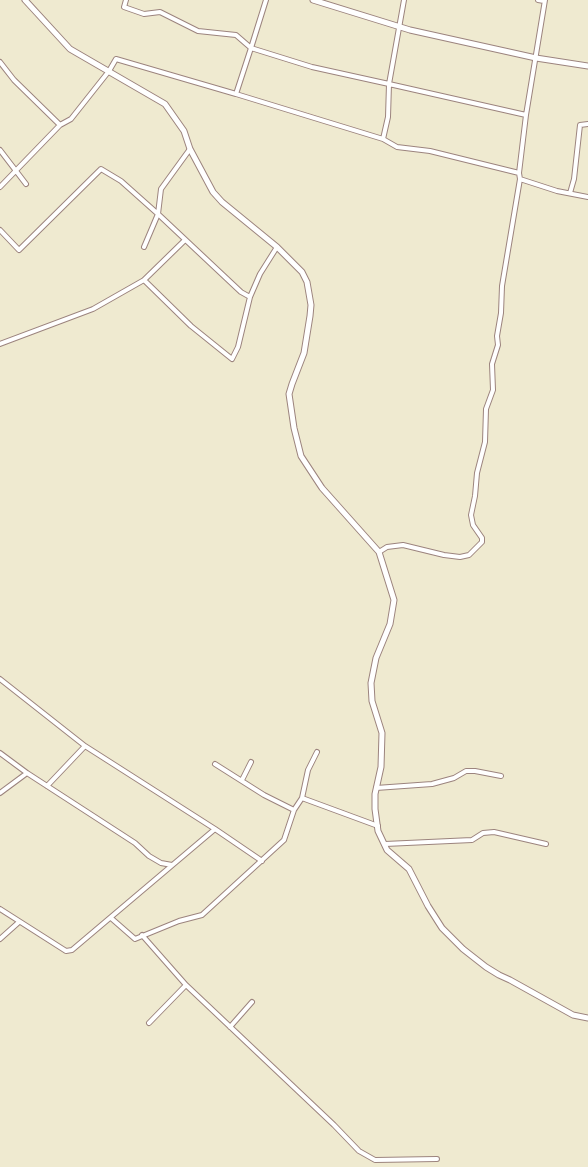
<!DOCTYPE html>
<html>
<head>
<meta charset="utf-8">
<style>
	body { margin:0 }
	canvas { display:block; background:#efead0 }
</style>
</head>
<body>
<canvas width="588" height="1167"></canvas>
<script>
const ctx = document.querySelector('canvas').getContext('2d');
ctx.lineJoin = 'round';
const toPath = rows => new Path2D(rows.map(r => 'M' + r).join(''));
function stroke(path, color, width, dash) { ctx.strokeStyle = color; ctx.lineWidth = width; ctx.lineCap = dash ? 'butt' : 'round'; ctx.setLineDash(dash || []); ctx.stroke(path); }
const minor = toPath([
	[266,0,251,48,312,67,389,84,404,0],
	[538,0,544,1],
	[545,0,526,115,519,173,520,179,557,191,588,197],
	[0,62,14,80,60,125],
	[236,94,383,139,388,117,389,84,526,115],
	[383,139,397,147,430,151,519,173],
	[0,150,26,184],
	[0,187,60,125,71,119,109,71,116,59,236,94,251,48,236,35,198,31,160,12,144,14,124,7,126,0],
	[570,193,574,179,580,125,588,124],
	[0,230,19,250,101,169,121,181,158,214,241,292,250,297],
	[185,240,144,280,191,326,232,359,238,347,250,297,260,274,277,247],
	[144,247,158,214,161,189,190,149],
	[0,344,93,309,144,280],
	[379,552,387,547,403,545,444,555,460,557,469,555,482,542,482,538,473,525,471,515,475,496,477,473,485,442,486,409,493,390,492,364,498,345,497,336,501,313,502,286,520,179],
	[0,679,85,746],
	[0,753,27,773],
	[215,764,264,795,294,810],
	[242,780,251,762],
	[376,788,432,784,454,778,466,771,475,771,501,776],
	[0,793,27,773,135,843,149,856,161,863,172,865],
	[302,798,308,770,317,752],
	[215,829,262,861],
	[385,844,472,840,483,833,494,832,546,844],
	[0,909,66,951,72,950,215,829,85,746,47,786],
	[111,918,135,939,179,921,202,915,284,840,294,810,302,798,378,826],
	[142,935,186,985,334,1125,359,1151,375,1160,437,1159],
	[0,939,19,922],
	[149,1023,186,985],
	[230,1027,252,1002]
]);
const tertiary = toPath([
	[25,0,70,49,165,104,184,131,190,149,213,192,222,202,277,247,302,272,307,282,311,305,310,316,304,353,292,384,289,394,294,428,301,456,322,488,379,552,394,600,390,624,376,658,371,683,372,701,382,733,381,767,375,794,375,809,378,831,387,850,409,869,428,906,442,928,463,949,486,967,499,975,510,980,573,1015,588,1018],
	[313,0,410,30,536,58,588,66]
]);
stroke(minor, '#9c847e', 6);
stroke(tertiary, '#9c847e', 7);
stroke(minor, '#fff', 4);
stroke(tertiary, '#fff', 5);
</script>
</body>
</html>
